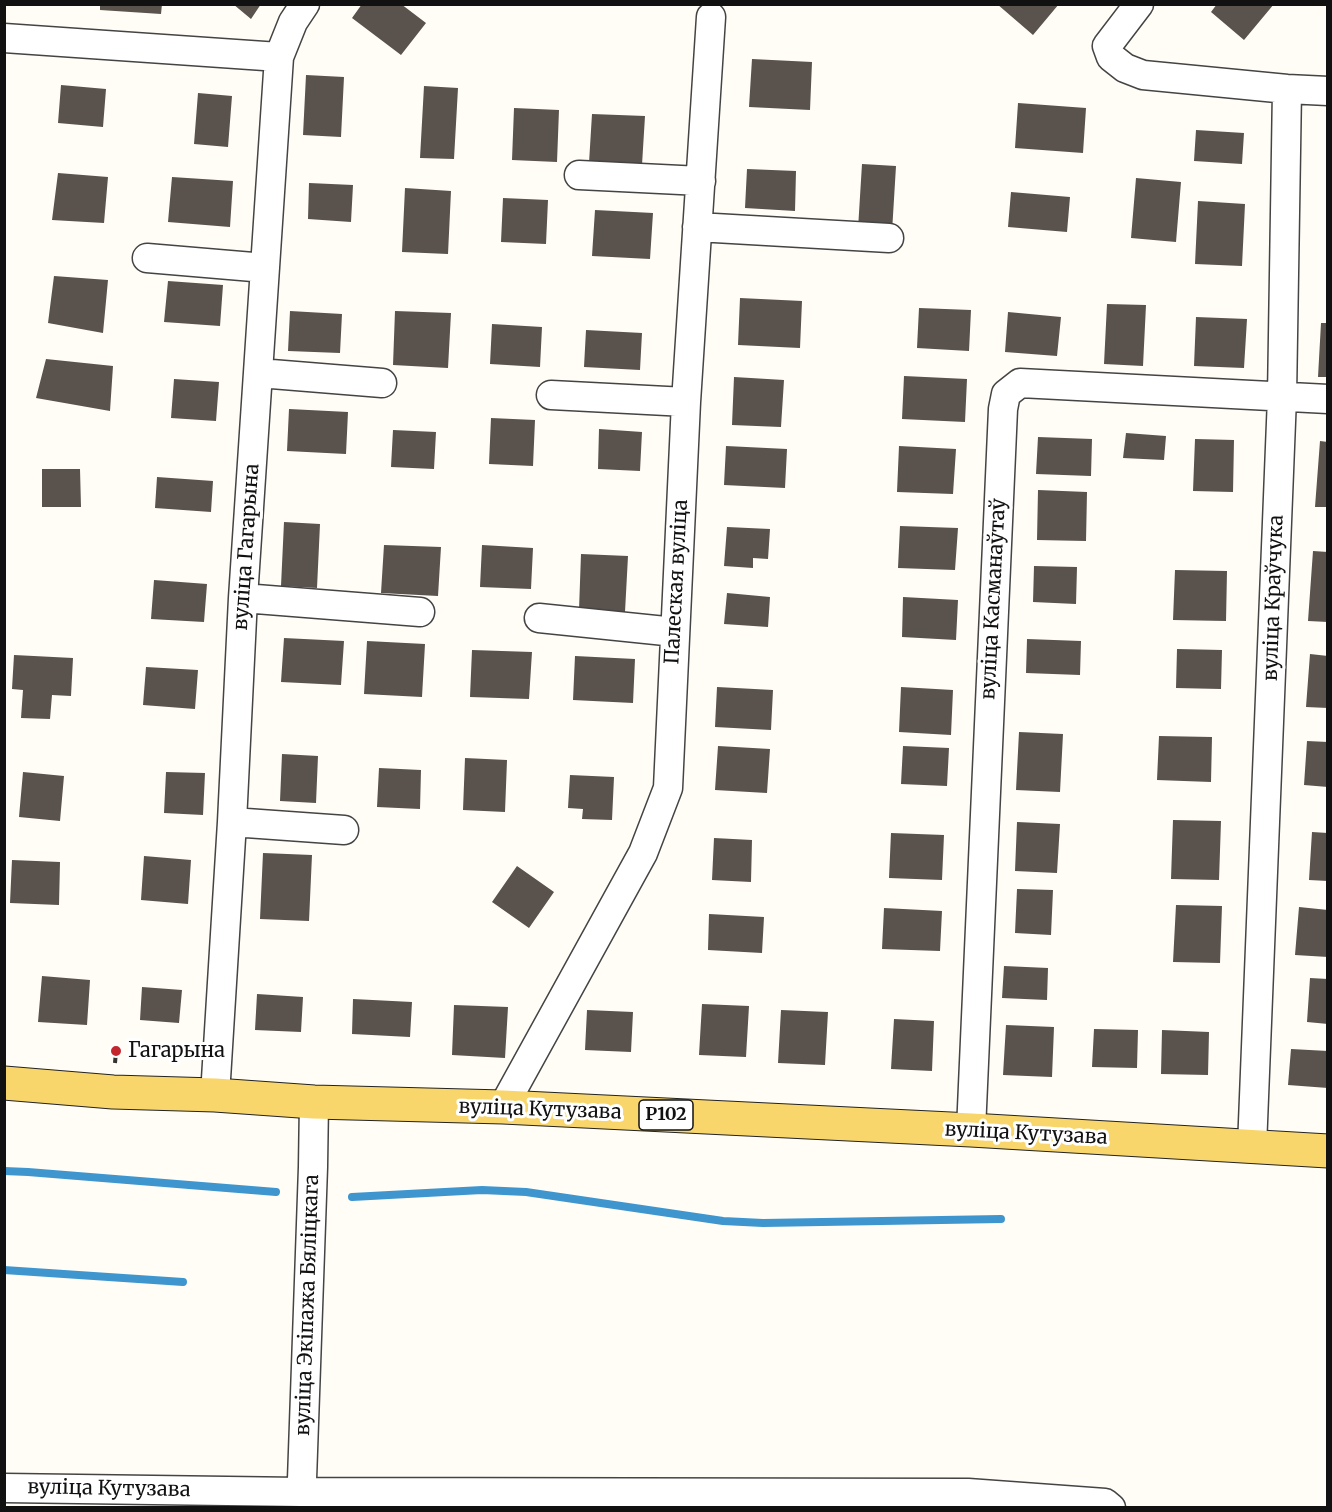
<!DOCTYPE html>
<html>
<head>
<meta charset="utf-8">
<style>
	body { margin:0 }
	#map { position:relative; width:1332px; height:1512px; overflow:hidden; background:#fffdf5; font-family:Merriweather,serif }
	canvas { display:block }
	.frame { position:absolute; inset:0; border:6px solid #111; pointer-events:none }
</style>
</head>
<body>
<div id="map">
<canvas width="1332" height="1512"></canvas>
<div class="frame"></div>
</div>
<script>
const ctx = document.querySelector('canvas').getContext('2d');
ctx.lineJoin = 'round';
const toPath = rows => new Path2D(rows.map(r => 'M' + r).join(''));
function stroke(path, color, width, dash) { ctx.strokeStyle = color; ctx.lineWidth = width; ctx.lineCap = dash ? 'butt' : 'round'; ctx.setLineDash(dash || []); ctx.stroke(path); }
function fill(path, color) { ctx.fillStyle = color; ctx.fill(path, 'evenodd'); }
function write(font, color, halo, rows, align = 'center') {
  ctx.font = font + ' Merriweather,serif'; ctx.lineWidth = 6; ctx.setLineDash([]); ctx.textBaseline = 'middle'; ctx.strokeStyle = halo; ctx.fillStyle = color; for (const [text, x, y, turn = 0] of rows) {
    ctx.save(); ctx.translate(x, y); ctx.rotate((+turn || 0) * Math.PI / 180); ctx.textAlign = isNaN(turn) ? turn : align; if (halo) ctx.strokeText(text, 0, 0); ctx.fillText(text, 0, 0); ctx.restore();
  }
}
const stream = toPath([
	[4,1171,28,1172,276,1192],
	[352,1197,482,1190,526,1192,723,1221,763,1223,1001,1219],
	[4,1270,183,1282]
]);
const building = toPath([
	[100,4,162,4,161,14,100,10],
	[233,4,261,4,251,19],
	[362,4,401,4,426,23,401,55,352,18],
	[997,4,1059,4,1033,35],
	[1217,4,1274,4,1244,40,1211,12],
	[752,59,812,62,810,110,749,107],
	[306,75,344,77,341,137,303,135],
	[61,85,106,89,103,127,58,123],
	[424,86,458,88,454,159,420,158],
	[198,93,232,96,228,147,194,144],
	[1018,103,1086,108,1083,153,1015,148],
	[514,108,559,110,557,162,512,160],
	[592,114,645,116,642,165,589,163],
	[1196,130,1244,133,1242,164,1194,161],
	[862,164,896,166,892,232,858,229],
	[747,169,796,171,795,211,745,208],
	[58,173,108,177,104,223,52,220],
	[172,177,233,181,230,227,168,222],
	[1136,178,1181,182,1176,242,1131,238],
	[309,183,353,185,351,222,308,219],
	[405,188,451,191,448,254,402,252],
	[1011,192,1070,197,1067,232,1008,227],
	[503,198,548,200,546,244,501,242],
	[1198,201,1245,204,1242,266,1195,264],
	[595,210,653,213,650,259,592,256],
	[54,276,108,280,103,333,48,323],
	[168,281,223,285,220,326,164,322],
	[740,298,802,301,800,348,738,345],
	[1107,304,1146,305,1143,366,1104,364],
	[919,308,971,310,969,351,917,348],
	[290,311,342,314,340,353,288,351],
	[395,311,451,313,448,368,393,365],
	[1008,312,1061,317,1057,356,1005,352],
	[1196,317,1247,319,1244,368,1194,366],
	[1321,323,1328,323,1328,377,1318,377],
	[492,324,542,327,540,367,490,364],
	[586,330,642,333,640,370,584,367],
	[46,359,113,366,110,411,36,398],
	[904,376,967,379,965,422,902,419],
	[734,377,784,380,781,427,732,425],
	[174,379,219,382,216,421,171,418],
	[289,409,348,412,346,454,287,451],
	[491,418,535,420,533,466,489,464],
	[599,429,642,432,640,471,598,469],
	[393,430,436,432,434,469,391,467],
	[1126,433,1166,436,1164,460,1123,458],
	[1038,437,1092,439,1091,476,1036,474],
	[1195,439,1234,440,1233,492,1193,491],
	[1320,441,1328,442,1328,507,1315,507],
	[726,446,787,449,785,488,724,485],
	[899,446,956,449,953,494,897,492],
	[42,469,80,469,81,507,42,507],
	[157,477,213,481,211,512,155,508],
	[1038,490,1087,492,1086,541,1037,540],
	[284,522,320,524,317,588,281,586],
	[900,526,958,528,955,570,898,568],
	[727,527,770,529,768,559,753,558,753,568,724,566],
	[384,545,441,547,438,596,381,593],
	[482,545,533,548,531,589,480,587],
	[1313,551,1328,552,1328,622,1308,621],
	[581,554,628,556,625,612,579,610],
	[1034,566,1077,567,1076,604,1033,602],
	[1175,570,1227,571,1226,621,1173,620],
	[154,580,207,584,204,622,151,619],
	[727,593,770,597,768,627,724,624],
	[903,597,958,600,956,640,902,637],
	[284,638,344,641,341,685,281,682],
	[1027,639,1081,641,1080,675,1026,673],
	[367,641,425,644,422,697,364,694],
	[1177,649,1222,650,1221,689,1176,688],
	[472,650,532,652,529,699,470,697],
	[1310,654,1328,656,1328,708,1306,707],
	[14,655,73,658,71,696,52,695,50,719,21,718,23,690,12,689],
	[575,656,635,659,633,703,573,700],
	[146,667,198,670,195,709,143,705],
	[717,687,773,690,771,730,715,727],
	[901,687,953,690,951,735,899,732],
	[1019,732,1063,734,1060,792,1016,790],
	[1159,736,1212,737,1211,782,1157,780],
	[1307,741,1328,742,1328,787,1304,785],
	[718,746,770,749,767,793,715,790],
	[903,746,949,748,947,786,901,784],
	[282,754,318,756,316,803,280,801],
	[465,758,507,760,505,812,463,810],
	[379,768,421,770,420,809,377,807],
	[23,772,64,776,60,821,19,817],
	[166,772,205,773,203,815,164,813],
	[570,775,614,777,612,820,582,819,583,809,568,808],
	[1173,820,1221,821,1219,880,1171,879],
	[1017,822,1060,824,1057,873,1015,871],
	[1312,832,1328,833,1328,881,1309,880],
	[891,833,944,835,942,880,889,878],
	[714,838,752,840,751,882,712,880],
	[263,853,312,855,309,921,260,919],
	[144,856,191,860,188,904,141,900],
	[12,860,60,862,59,905,10,903],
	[517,866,554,892,529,928,492,902],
	[1017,889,1053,890,1051,935,1015,933],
	[1176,905,1222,906,1220,963,1173,962],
	[1299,907,1328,910,1328,957,1295,955],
	[884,908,942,911,940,951,882,949],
	[709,914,764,917,762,953,708,950],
	[1004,966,1048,968,1047,1000,1002,998],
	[42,976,90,980,87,1025,38,1022],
	[1310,978,1328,979,1328,1024,1307,1022],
	[142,987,182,990,179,1023,140,1020],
	[257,994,303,997,301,1032,255,1030],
	[353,999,412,1002,410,1037,352,1034],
	[702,1004,749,1006,746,1057,699,1055],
	[454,1005,508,1007,505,1058,452,1055],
	[587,1010,633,1012,631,1052,585,1050],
	[781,1010,828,1012,825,1065,778,1063],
	[894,1019,934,1021,932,1071,891,1069],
	[1006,1025,1054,1027,1052,1077,1003,1075],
	[1094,1029,1138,1030,1137,1068,1092,1067],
	[1162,1030,1209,1032,1208,1075,1161,1074],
	[1291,1049,1328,1051,1328,1088,1288,1085]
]);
const path = toPath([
	[115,1063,116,1051]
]);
const minor = toPath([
	[1139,4,1107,46,1111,57,1125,68,1143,75,1287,89,1328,91],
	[4,38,279,57],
	[579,175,701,181],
	[697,227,889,238],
	[147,258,265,268],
	[259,373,382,383],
	[551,395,686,402],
	[243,598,420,612],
	[539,618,675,632],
	[232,822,344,830],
	[215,1095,232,822,243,598,279,57,293,22,305,4],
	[503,1107,643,853,668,788,686,402,711,17],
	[971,1130,1003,409,1006,394,1020,383,1328,399],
	[1252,1147,1282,397,1287,89],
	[4,1488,301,1492,968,1493,1105,1503,1111,1508],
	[301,1508,313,1167,314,1102]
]);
const major = toPath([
	[4,1083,113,1092,215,1095,314,1102,503,1107,971,1130,1328,1151]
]);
const markers = [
	[116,1051,6,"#c4262e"]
];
const shields = [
	[666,1115,54]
];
const shieldNames = [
	["Р102",666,1115]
];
const streetNames = [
	["вуліца Гагарына",247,547,-86],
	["Палеская вуліца",677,582,-87],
	["вуліца Краўчука",1274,598,-88],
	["вуліца Касманаўтаў",994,599,-87],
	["вуліца Кутузава",540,1110,2],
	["вуліца Кутузава",1026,1134,3],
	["вуліца Экіпажа Бяліцкага",308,1305,-88],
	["вуліца Кутузава",109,1489,1]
];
const poiNames = [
	["Гагарына",128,1051]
];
stroke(stream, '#3f96cf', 8);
fill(building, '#5a524d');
stroke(minor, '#444', 31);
stroke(major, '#222', 35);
stroke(path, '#333', 4, [6, 3]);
stroke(minor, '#fff', 28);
stroke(major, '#f9d66b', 33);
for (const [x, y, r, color] of markers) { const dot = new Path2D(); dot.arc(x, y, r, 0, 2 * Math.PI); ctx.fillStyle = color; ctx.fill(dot); stroke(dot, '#fff', 2); }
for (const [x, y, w] of shields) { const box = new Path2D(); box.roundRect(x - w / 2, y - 15, w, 30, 4.5); ctx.fillStyle = '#fff'; ctx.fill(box); stroke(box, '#111', 1.5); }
write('bold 18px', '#111', null, shieldNames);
write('20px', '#111', '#fff', streetNames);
write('20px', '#111', '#fff', poiNames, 'left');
</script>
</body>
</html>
